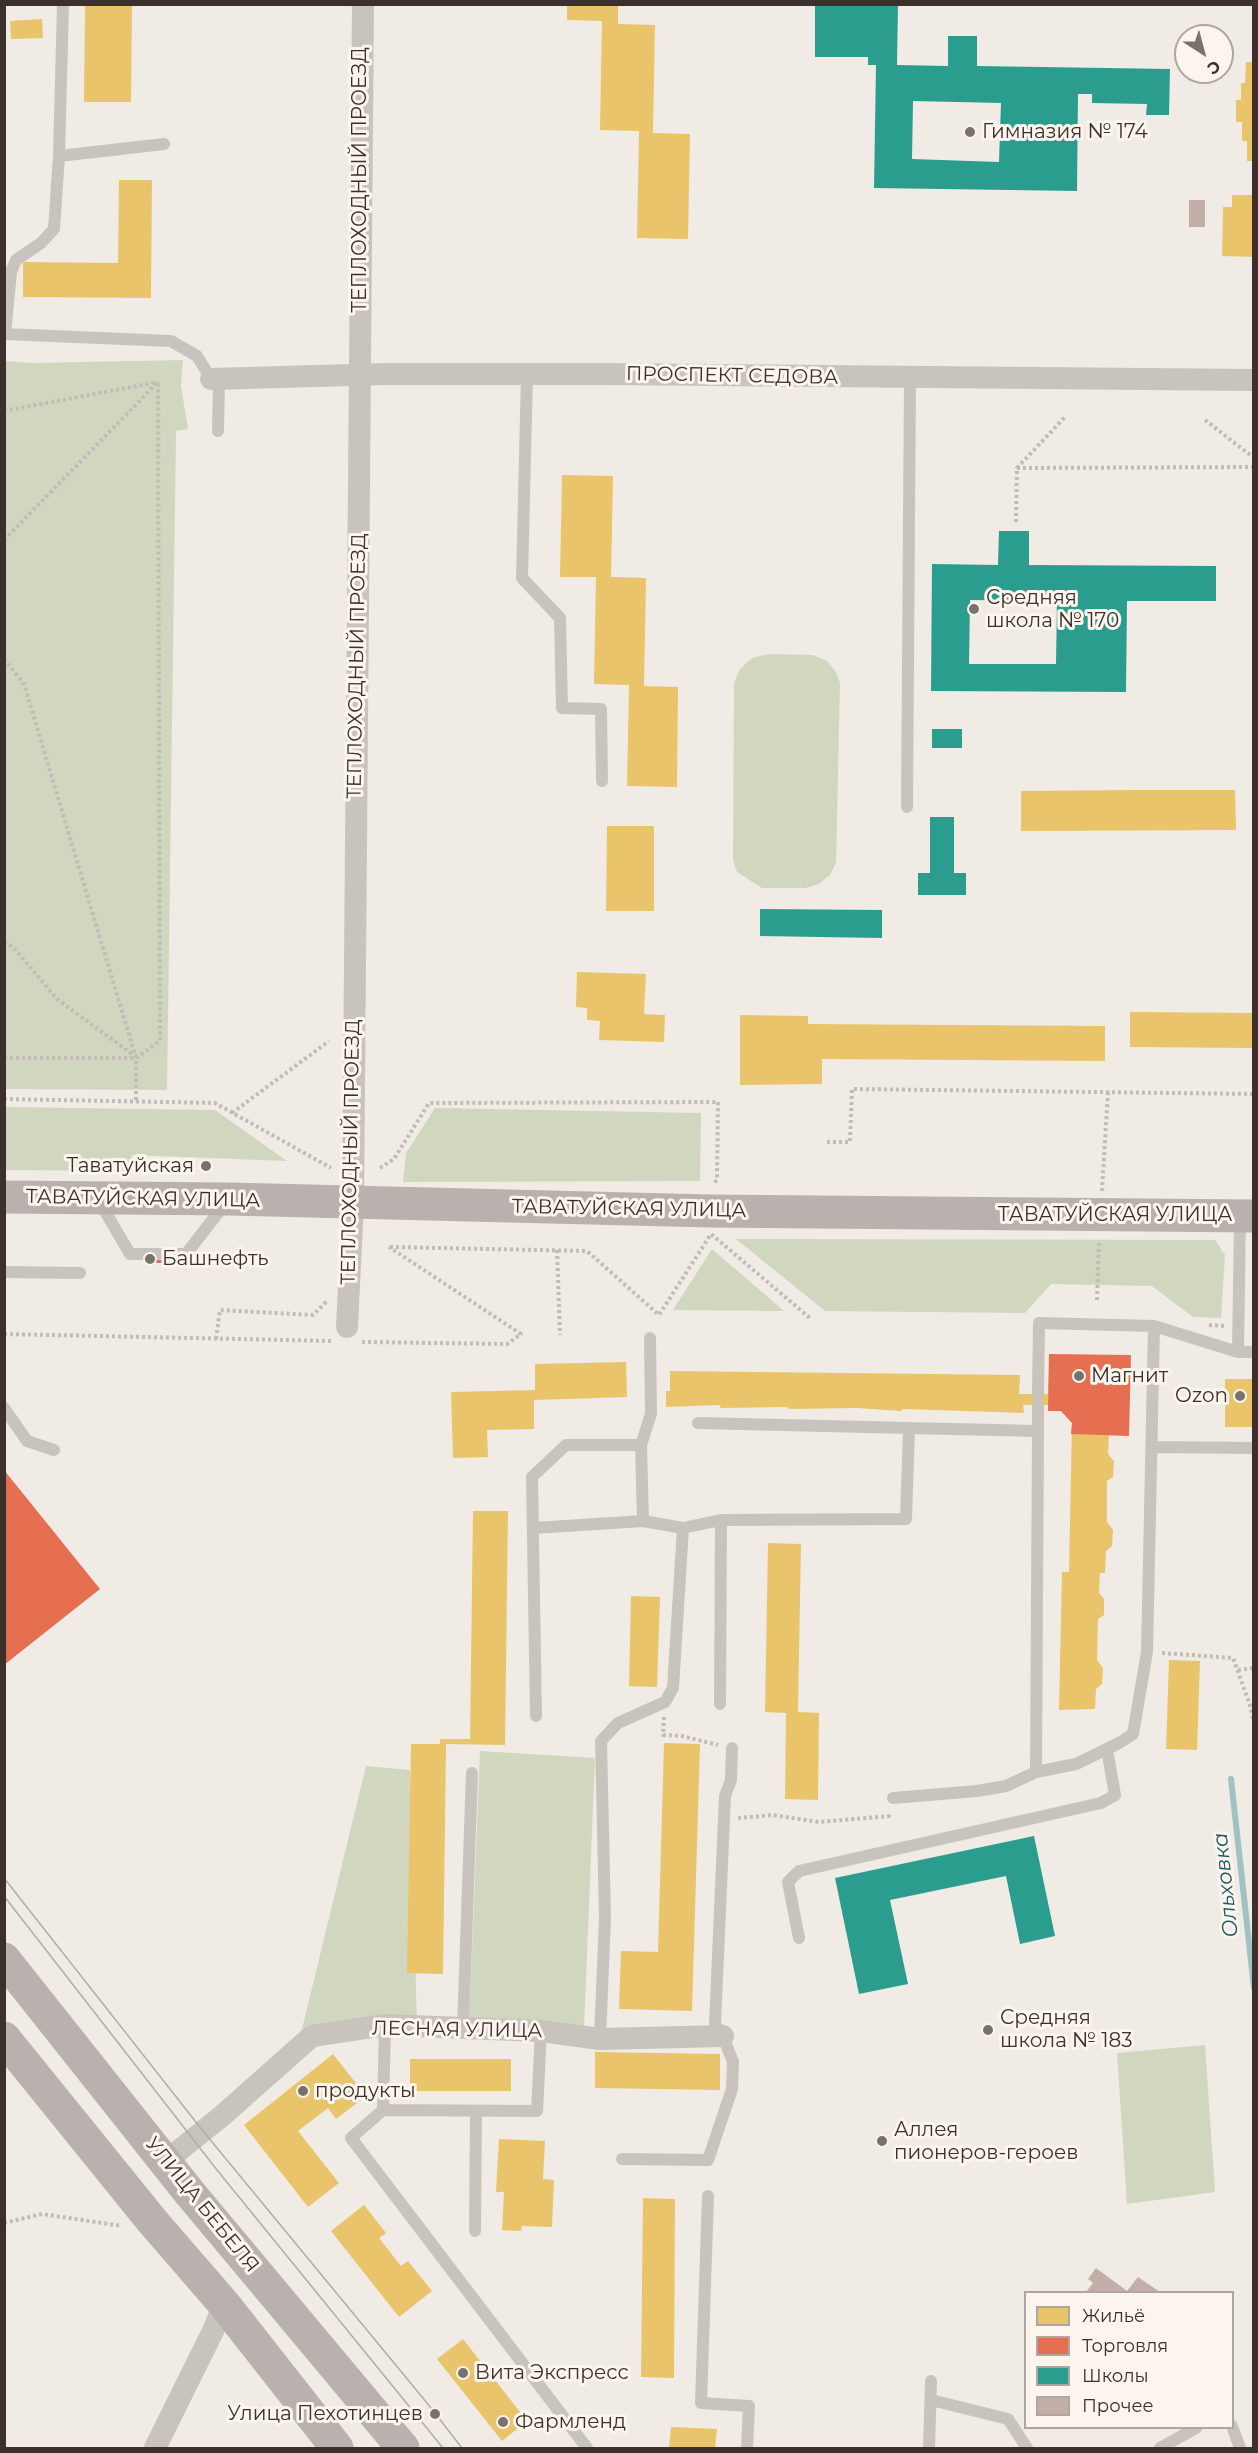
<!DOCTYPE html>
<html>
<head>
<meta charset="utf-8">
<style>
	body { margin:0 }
	#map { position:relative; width:1258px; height:2453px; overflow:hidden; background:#f0ebe5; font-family:Montserrat,sans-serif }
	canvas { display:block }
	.frame { position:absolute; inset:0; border:6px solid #3b302b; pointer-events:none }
	.legend { position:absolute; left:1024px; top:2291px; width:210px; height:138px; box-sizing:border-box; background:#fbf5ee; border:2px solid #aea6a0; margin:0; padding:8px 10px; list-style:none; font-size:18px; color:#3b302b }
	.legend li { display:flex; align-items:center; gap:12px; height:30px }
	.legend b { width:30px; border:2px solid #aea6a0 }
	.north { position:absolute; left:1174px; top:24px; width:60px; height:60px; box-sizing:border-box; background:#fbf5ee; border:2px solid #aea6a0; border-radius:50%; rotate:144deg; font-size:16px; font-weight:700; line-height:24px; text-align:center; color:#3b302b }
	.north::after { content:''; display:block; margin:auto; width:21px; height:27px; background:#7a716c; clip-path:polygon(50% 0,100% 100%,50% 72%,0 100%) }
</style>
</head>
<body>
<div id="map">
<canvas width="1258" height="2453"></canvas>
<div class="frame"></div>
<ul class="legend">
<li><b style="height:16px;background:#e9c46a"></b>Жильё</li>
<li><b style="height:16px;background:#e76f51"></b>Торговля</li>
<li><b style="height:16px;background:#2a9d8f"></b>Школы</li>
<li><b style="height:16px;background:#c3afa7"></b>Прочее</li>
</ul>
<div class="north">С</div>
</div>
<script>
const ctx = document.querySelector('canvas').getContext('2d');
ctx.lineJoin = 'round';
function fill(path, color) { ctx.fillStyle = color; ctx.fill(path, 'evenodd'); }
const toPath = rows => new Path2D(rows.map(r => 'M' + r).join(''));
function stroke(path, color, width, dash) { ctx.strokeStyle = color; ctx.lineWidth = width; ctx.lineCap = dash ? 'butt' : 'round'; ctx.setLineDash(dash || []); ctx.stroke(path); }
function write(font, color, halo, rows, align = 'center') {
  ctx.font = font + ' Montserrat,sans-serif'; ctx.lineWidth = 6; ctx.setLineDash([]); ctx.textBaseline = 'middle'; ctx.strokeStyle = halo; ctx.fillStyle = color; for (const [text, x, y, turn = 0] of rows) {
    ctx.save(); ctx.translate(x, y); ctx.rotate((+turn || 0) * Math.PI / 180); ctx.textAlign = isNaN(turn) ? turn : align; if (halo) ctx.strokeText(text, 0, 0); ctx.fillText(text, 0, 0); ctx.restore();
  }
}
const green = toPath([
	[183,360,181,386,188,429,176,431,167,1090,5,1089,5,361,33,363],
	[769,654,813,655,827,661,836,672,840,683,836,863,830,875,819,884,806,888,762,888,737,872,733,860,734,683,740,669,752,658],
	[5,1107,215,1110,287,1161,132,1155,131,1171,5,1170],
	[435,1108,701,1113,700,1181,403,1182,406,1153],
	[736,1239,1215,1240,1225,1255,1221,1318,1193,1317,1152,1286,1051,1284,1025,1313,825,1311],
	[712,1249,784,1311,673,1310],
	[480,1751,595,1758,584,2027,469,2028],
	[366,1766,410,1770,417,2027,302,2029],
	[1205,2045,1215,2192,1127,2204,1117,2053]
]);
const homes = toPath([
	[85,4,132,4,131,102,84,102],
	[567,4,618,4,618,24,655,25,653,133,690,134,688,239,637,238,639,131,600,130,602,21,567,20],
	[42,19,43,38,11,39,10,21],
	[1246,62,1254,62,1254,161,1247,161,1247,141,1242,141,1242,122,1236,122,1236,100,1241,100,1241,83,1245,83],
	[119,180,152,180,151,298,23,297,23,262,118,263],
	[1232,195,1254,195,1254,257,1222,256,1223,207,1232,207],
	[562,475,613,476,611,577,646,578,644,686,678,687,677,787,627,786,629,685,594,684,596,577,560,577],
	[1133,790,1235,790,1236,830,1021,831,1021,791],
	[607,826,654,826,654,911,606,911],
	[577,972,646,974,644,1014,665,1015,664,1042,599,1040,600,1021,587,1020,587,1008,576,1007],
	[1130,1012,1254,1013,1254,1048,1130,1047],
	[740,1015,808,1016,808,1024,1105,1026,1105,1061,822,1059,822,1084,740,1085],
	[626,1362,627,1397,534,1400,534,1429,487,1430,488,1457,453,1458,451,1392,535,1390,535,1364],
	[1049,1365,1057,1365,1061,1370,1077,1370,1084,1365,1093,1365,1116,1384,1115,1388,1119,1392,1118,1399,1112,1403,1110,1422,1115,1426,1114,1435,1109,1435,1108,1454,1114,1461,1113,1477,1107,1481,1107,1522,1113,1530,1112,1546,1106,1551,1105,1573,1100,1573,1099,1593,1104,1599,1104,1615,1098,1619,1097,1660,1103,1668,1102,1684,1096,1689,1095,1709,1059,1710,1062,1572,1069,1572,1072,1423,1061,1411,1048,1411,1048,1405,1023,1405,1024,1413,903,1409,901,1411,857,1408,789,1409,787,1407,721,1408,719,1405,666,1407,666,1391,670,1391,670,1371,1020,1375,1019,1394,1048,1394],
	[1225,1379,1254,1379,1254,1427,1225,1427],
	[473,1511,508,1511,505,1745,446,1744,443,1974,407,1973,411,1744,440,1744,440,1739,470,1739],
	[768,1543,801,1544,798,1712,819,1713,818,1800,785,1799,786,1713,765,1712],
	[631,1596,660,1597,657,1687,629,1686],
	[1169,1660,1200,1661,1197,1750,1166,1749],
	[664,1743,700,1744,692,2011,619,2009,621,1951,658,1952],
	[595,2052,720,2054,720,2090,595,2088],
	[333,2054,366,2096,336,2119,328,2108,298,2131,339,2183,308,2207,244,2125],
	[410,2059,511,2059,511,2091,410,2091],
	[499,2139,545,2141,543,2179,554,2180,552,2227,522,2226,521,2231,502,2230,504,2192,496,2192],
	[643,2198,675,2199,674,2378,641,2377],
	[364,2205,386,2233,379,2238,401,2266,408,2261,432,2291,399,2317,331,2231],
	[463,2339,527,2421,502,2441,437,2359],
	[671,2427,717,2429,715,2448,669,2448]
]);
const shops = toPath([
	[145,1248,167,1248,167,1263,145,1263],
	[1049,1354,1131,1355,1129,1436,1071,1434,1072,1423,1061,1411,1048,1411],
	[4,1470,100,1589,4,1665]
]);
const schools = toPath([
	[815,4,898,4,897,65,948,66,948,36,977,36,977,66,1170,69,1169,115,1146,115,1147,104,1092,103,1092,94,1078,94,1077,191,874,188,876,65,868,65,868,57,815,57],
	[913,101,1001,103,999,162,912,159],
	[999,531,1029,531,1029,565,1216,566,1216,601,1127,601,1126,692,931,691,932,564,998,565],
	[970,600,1057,601,1056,664,969,664],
	[932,729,962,729,962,748,932,748],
	[930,817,954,817,954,873,966,873,966,895,918,895,918,873,930,873],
	[760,909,882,910,882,938,760,936],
	[1034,1836,1055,1936,1020,1944,1006,1876,890,1900,908,1984,859,1994,835,1878]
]);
const stream = toPath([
	[1231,1779,1254,1988]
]);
const building = toPath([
	[1189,200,1205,200,1205,227,1189,227],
	[1096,2268,1127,2291,1138,2277,1160,2292,1086,2292,1093,2283,1088,2279]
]);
const path = toPath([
	[4,411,158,382],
	[1205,420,1254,458],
	[1017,468,1254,467],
	[1016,522,1017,468,1065,417],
	[4,540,158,382],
	[4,659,24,684,136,1058],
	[4,942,14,948,57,999,136,1057],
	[4,1058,136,1058],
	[4,1099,215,1103,331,1168],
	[136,1100,136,1058,160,1041,158,382],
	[232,1113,329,1041],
	[827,1142,850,1142,852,1089,1254,1094],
	[380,1168,394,1159,429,1103,718,1102,717,1180,713,1184],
	[1102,1191,1108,1092],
	[390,1247,587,1251,659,1315,711,1234,811,1319],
	[557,1250,560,1335],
	[1097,1300,1099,1240],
	[1209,1325,1226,1326],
	[4,1334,333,1341],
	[216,1339,220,1310,313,1315,328,1300],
	[362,1342,507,1344,521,1334,389,1247],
	[1162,1653,1233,1658,1250,1705,1254,1723],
	[1238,1670,1254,1668],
	[664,1717,663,1735,682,1736,718,1745],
	[738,1818,772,1815,819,1822,889,1816,890,1813],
	[4,2223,42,2214,122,2226]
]);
const lane = toPath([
	[59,156,164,144],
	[4,334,171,341,197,356,211,379],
	[5,334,11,272,16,260,41,243,54,229,59,156,63,4],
	[527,375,522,578,560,618,562,708,601,709,602,781],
	[218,431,219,379],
	[907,807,910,378],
	[99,1201,130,1254,186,1254,225,1204],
	[4,1272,80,1273],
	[1238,1352,1240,1218],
	[1038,1394,1039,1323,1154,1326,1238,1352,1254,1352],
	[4,1408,27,1441,54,1450],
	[698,1423,909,1428],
	[1038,1431,1036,1772,1076,1764,1119,1743,1133,1734,1147,1652,1154,1326],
	[1153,1447,1254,1448],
	[643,1521,641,1445,651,1414,650,1338],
	[534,1528,643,1521,683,1528,721,1520,906,1519,909,1428,1038,1431,1038,1405],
	[720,1704,721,1520],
	[536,1716,532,1477,566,1445,641,1445],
	[893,1798,977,1791,1006,1786,1036,1772],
	[799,1938,788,1882,799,1871,1101,1803,1115,1795,1107,1749],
	[385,2025,383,2110,537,2111,541,2031],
	[463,2028,472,1773],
	[600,2039,605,1918,601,1741,618,1723,665,1702,673,1688,683,1528],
	[383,2110,351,2138,587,2448],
	[622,2159,708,2160,732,2089,733,2062,723,2036,715,2024,725,1796,731,1780,732,1748],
	[708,2196,701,2403,749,2406,747,2448],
	[475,2231,476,2111],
	[931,2400,1008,2419,1027,2448],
	[1232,2426,1240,2448],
	[929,2448,931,2381],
	[1160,2448,1196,2428]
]);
const street = toPath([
	[211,379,386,374,606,374,1254,380],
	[347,1327,353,1203,363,4],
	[166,2161,223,2115,312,2036,385,2025,541,2031,600,2039,723,2036],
	[155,2448,213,2331,224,2304]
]);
const primary = toPath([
	[4,1197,229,1199,710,1211,1254,1216],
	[4,1959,189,2192,403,2448],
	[4,2038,153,2222,224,2304,337,2448]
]);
const tram = toPath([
	[4,1878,203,2131,427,2403,462,2448],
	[4,1896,217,2170,443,2448]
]);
const markers = [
	[970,132,6,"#7a716c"],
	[974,609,6,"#7a716c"],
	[206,1166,6,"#7a716c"],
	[150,1259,6,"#7a716c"],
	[1079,1376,6,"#7a716c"],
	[1240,1396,6,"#7a716c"],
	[988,2030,6,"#7a716c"],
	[303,2091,6,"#7a716c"],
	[882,2141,6,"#7a716c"],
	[463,2373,6,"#7a716c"],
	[435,2414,6,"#7a716c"],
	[503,2422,6,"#7a716c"]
];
const poiNames = [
	["Гимназия № 174",982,132],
	["Средняя",986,598],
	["школа № 170",986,621],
	["Таватуйская",194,1166,"right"],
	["Башнефть",162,1259],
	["Магнит",1091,1376],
	["Ozon",1228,1396,"right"],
	["Средняя",1000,2018],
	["школа № 183",1000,2041],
	["продукты",315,2091],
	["Аллея",894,2130],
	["пионеров-героев",894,2153],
	["Вита Экспресс",475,2373],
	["Улица Пехотинцев",423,2414,"right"],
	["Фармленд",515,2422]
];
const streetNames = [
	["ТЕПЛОХОДНЫЙ ПРОЕЗД",360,180,-90],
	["ПРОСПЕКТ СЕДОВА",732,376,1],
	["ТЕПЛОХОДНЫЙ ПРОЕЗД",357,666,-89],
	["ТЕПЛОХОДНЫЙ ПРОЕЗД",351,1152,-89],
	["ТАВАТУЙСКАЯ УЛИЦА",143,1199,1],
	["ТАВАТУЙСКАЯ УЛИЦА",629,1209,1],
	["ТАВАТУЙСКАЯ УЛИЦА",1115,1215],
	["ЛЕСНАЯ УЛИЦА",457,2030,1],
	["УЛИЦА БЕБЕЛЯ",202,2205,51]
];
const waterNames = [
	["Ольховка",1226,1885,-96]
];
fill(green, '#d1d6bf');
fill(homes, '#e9c46a');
fill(shops, '#e76f51');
fill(schools, '#2a9d8f');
stroke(stream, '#a1c2c1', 6);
fill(building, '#c3afa7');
stroke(path, '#c2bbb6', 4, [3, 3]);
stroke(lane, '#c9c3be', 12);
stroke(street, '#c9c3be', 22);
stroke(primary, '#b8b1ad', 33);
stroke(tram, '#b1aca8', 1.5);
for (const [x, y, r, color] of markers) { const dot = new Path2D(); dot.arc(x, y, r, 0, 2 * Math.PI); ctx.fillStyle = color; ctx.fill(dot); stroke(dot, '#fbf5ee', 2); }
write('20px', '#3b302b', '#fbf5ee', poiNames, 'left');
write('20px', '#3b302b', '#fbf5ee', streetNames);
write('italic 21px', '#1f5a5e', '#fbf5ee', waterNames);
</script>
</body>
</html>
